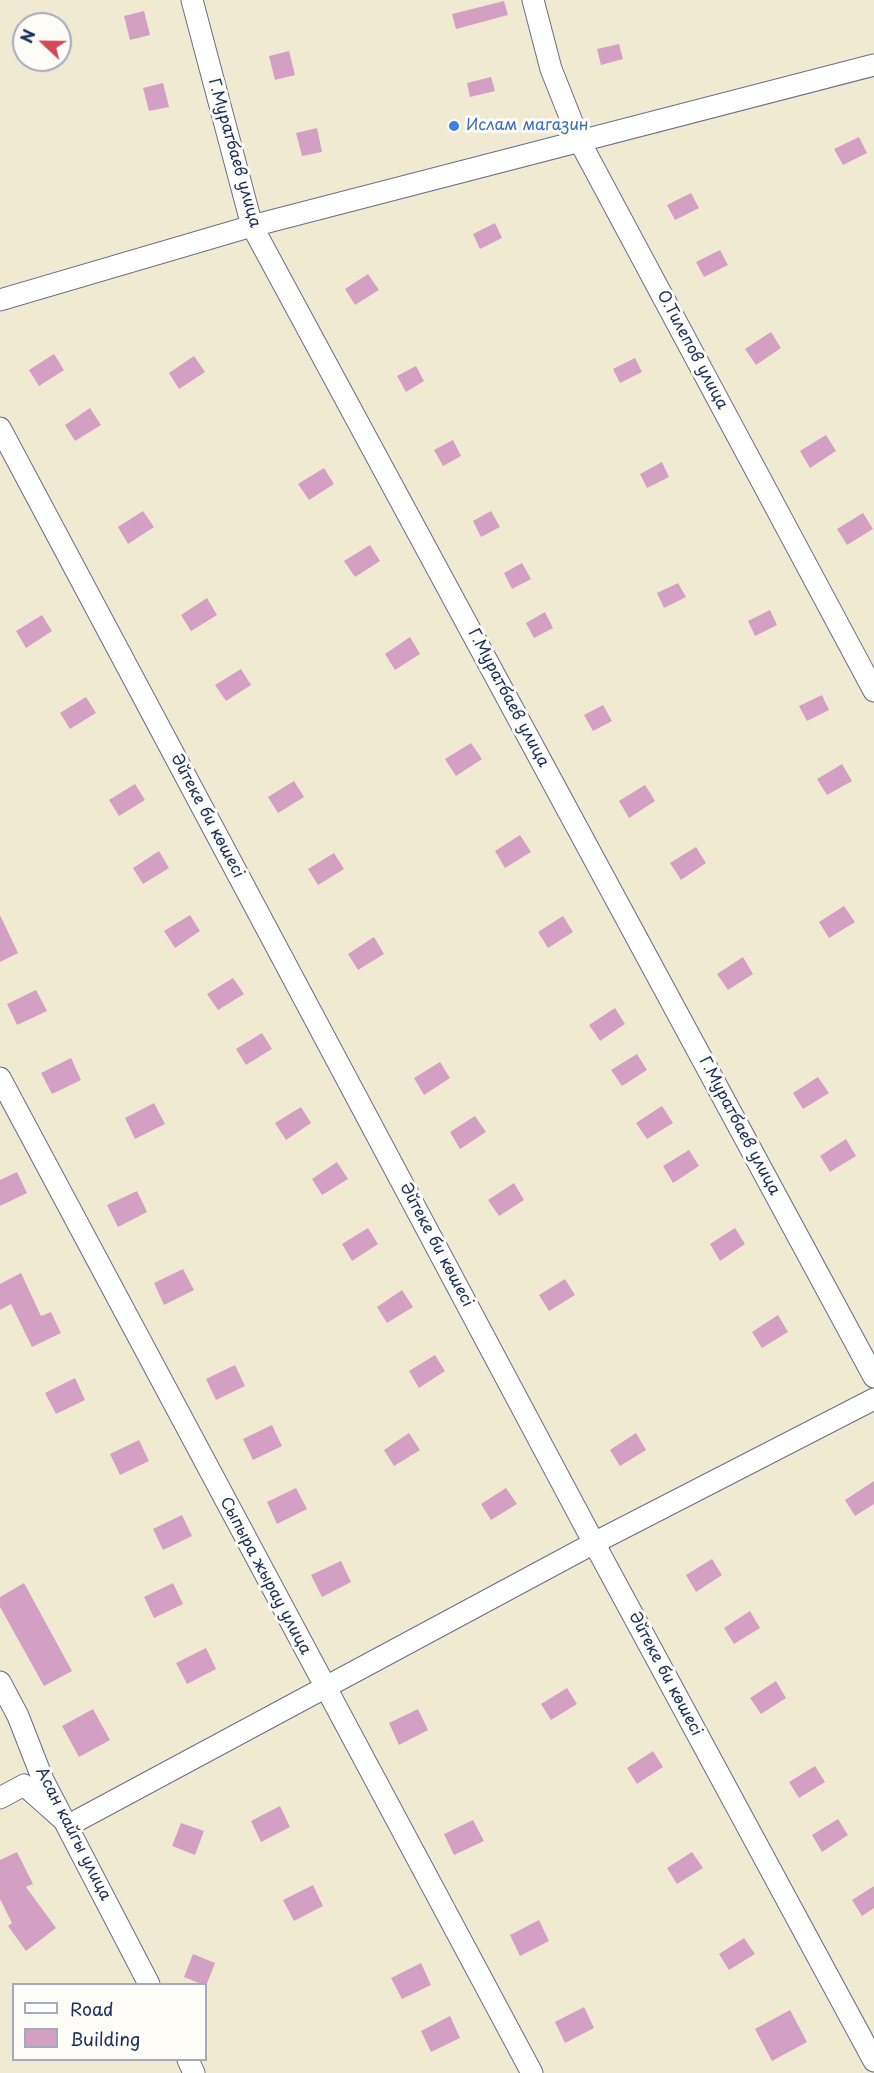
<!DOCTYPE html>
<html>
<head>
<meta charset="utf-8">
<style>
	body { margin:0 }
	#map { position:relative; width:874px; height:2073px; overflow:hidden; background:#f1ead2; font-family:"Playpen Sans",sans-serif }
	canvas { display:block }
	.legend { position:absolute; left:12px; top:1983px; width:195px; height:78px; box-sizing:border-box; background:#fdfcf7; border:2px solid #a3aaba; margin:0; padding:8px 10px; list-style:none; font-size:18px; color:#1b2f5e }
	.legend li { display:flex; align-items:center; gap:12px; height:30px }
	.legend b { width:30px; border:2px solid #a3aaba }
	.north { position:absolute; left:12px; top:12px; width:60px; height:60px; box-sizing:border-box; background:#fdfcf7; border:2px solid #a3aaba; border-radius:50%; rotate:292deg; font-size:16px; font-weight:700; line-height:24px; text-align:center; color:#1b2f5e }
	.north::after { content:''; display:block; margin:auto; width:21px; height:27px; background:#d1495b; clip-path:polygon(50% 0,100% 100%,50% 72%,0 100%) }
</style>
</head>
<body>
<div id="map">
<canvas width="874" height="2073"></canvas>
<ul class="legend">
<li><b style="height:8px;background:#fff"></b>Road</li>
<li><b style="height:16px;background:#d3a0c4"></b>Building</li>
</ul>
<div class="north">N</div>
</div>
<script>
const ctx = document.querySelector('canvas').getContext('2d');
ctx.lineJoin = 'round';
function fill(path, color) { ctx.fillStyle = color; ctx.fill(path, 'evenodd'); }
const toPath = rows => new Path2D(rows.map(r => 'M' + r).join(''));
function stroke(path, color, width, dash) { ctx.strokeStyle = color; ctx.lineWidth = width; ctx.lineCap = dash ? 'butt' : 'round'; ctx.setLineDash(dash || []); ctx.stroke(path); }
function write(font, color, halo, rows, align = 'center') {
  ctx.font = font + ' "Playpen Sans",sans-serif'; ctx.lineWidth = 6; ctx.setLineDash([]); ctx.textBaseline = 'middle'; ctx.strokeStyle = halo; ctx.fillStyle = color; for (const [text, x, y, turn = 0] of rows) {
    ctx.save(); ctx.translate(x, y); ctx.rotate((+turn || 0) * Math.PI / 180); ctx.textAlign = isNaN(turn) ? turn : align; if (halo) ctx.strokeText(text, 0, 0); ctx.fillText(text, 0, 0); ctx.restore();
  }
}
const building = toPath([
	[504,1,508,15,456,29,452,14],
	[144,11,150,35,130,40,124,16],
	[619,44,623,59,601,65,597,49],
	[289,51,295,75,275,80,269,56],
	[491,77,495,91,470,97,467,83],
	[163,83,169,107,149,111,143,88],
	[317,128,322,152,302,156,296,133],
	[859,137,867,153,843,165,834,149],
	[691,193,699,208,675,220,667,205],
	[495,223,502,238,480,249,473,234],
	[720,250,728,265,704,277,696,262],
	[368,274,379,290,355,305,345,289],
	[771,332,781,348,756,365,745,349],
	[54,354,64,370,39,386,29,370],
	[194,356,205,372,179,389,169,373],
	[635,358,642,372,620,383,613,369],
	[416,366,424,381,406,392,397,376],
	[90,408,101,425,75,441,65,425],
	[826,435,836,451,810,468,800,451],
	[453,440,461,456,443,466,434,450],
	[662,462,669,477,647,488,640,474],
	[324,468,334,484,309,500,298,484],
	[143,511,154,527,128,544,118,527],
	[491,511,500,527,481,537,473,521],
	[863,513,873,529,847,545,837,529],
	[370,545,380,561,355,577,344,561],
	[522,563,531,579,512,589,504,573],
	[678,583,686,597,664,608,657,593],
	[207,598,217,615,191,631,181,615],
	[770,610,777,625,755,636,748,621],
	[545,612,553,628,534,638,526,623],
	[42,615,52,631,26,648,16,631],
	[410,637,420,654,395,670,385,654],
	[241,669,251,685,226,701,215,685],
	[822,695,829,710,807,721,799,706],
	[86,697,96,713,70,729,60,713],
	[603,705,612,721,593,731,584,715],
	[471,743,482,759,456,776,445,759],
	[842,764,852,781,827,795,817,779],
	[294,781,304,797,278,813,268,797],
	[135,784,145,800,119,816,109,800],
	[645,785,655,801,629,818,619,801],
	[520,835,531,852,505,868,495,851],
	[696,847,706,863,681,880,670,863],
	[159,851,169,868,143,884,133,868],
	[334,853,344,869,318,885,308,869],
	[844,906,855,922,829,938,819,922],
	[0,915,18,953,0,962],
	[190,915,200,931,175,948,164,931],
	[563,916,573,932,548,948,538,932],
	[374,937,384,954,358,970,348,954],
	[743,957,753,974,728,990,717,974],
	[233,978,244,994,218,1010,207,994],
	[36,990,47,1011,17,1025,7,1004],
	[615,1008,625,1024,600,1041,589,1025],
	[262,1033,272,1049,246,1065,236,1049],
	[637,1054,647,1070,622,1086,611,1070],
	[71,1058,81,1080,52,1094,41,1073],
	[440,1062,450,1078,424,1095,414,1078],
	[818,1077,829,1093,803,1109,793,1093],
	[154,1103,165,1124,135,1139,125,1118],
	[662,1106,673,1123,647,1139,636,1123],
	[301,1107,311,1123,286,1140,275,1123],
	[475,1116,486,1132,460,1149,450,1132],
	[846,1139,856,1156,830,1172,820,1156],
	[689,1150,699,1166,673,1183,663,1166],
	[337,1162,348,1179,322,1195,312,1179],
	[17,1172,27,1193,0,1206,0,1180],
	[514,1183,524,1200,499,1216,488,1200],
	[137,1191,147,1212,118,1227,107,1205],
	[368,1228,378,1244,352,1261,342,1244],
	[735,1228,745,1244,720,1261,710,1244],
	[183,1269,194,1290,164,1305,154,1283],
	[21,1273,41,1316,51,1312,61,1333,32,1347,11,1304,0,1310,0,1284],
	[565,1279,575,1295,549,1311,539,1295],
	[402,1290,413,1307,387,1323,377,1307],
	[778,1315,788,1332,762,1348,752,1332],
	[435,1355,445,1371,419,1388,409,1371],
	[235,1365,245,1386,216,1400,206,1379],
	[75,1378,85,1400,56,1414,45,1393],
	[272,1425,282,1446,253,1460,243,1439],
	[409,1433,420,1450,394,1466,384,1450],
	[636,1433,646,1450,620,1466,610,1450],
	[139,1440,149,1461,120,1475,110,1454],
	[874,1481,874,1504,855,1516,845,1500],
	[296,1488,307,1509,277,1524,267,1502],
	[506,1488,517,1504,491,1520,481,1504],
	[182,1515,192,1536,163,1550,153,1529],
	[712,1559,722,1575,696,1592,686,1575],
	[341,1561,351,1582,322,1597,311,1575],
	[24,1583,72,1671,44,1686,0,1607,0,1597],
	[173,1583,183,1604,154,1618,144,1597],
	[750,1611,760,1628,734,1644,724,1628],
	[206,1648,216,1669,187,1684,176,1663],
	[776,1681,786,1698,761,1714,750,1698],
	[567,1688,577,1704,551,1720,541,1704],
	[93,1709,110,1740,79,1757,62,1726],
	[418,1709,428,1730,399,1745,389,1723],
	[653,1751,663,1767,637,1784,627,1768],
	[815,1766,825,1782,799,1798,789,1782],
	[280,1806,290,1827,261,1842,251,1821],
	[838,1819,848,1835,822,1852,812,1835],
	[473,1820,484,1841,454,1855,444,1834],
	[181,1823,204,1831,195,1855,172,1846],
	[17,1852,33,1884,26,1887,56,1928,26,1951,8,1926,12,1923,0,1899,0,1860],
	[692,1852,703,1868,677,1884,667,1868],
	[313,1885,323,1906,294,1921,283,1900],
	[874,1886,874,1908,862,1916,852,1900],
	[539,1920,549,1941,520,1956,510,1935],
	[744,1938,755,1954,729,1970,719,1954],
	[193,1954,215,1963,206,1986,184,1977],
	[421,1963,431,1985,402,1999,391,1978],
	[584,2007,594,2028,565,2043,555,2022],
	[790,2010,807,2042,772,2061,755,2029],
	[450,2016,460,2038,431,2052,421,2031]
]);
const minor = toPath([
	[192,0,252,226,874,1377],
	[533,0,551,69,580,142,874,691],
	[0,300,252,226,874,65],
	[0,428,594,1543,874,2061],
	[0,1078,532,2073],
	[0,1682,18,1716,43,1780,149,1984],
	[0,1798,24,1785,69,1825,594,1543,874,1399],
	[188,2060,194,2073]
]);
const markers = [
	[454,126,6,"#3f7fe0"]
];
const shopNames = [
	["Ислам магазин",466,126]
];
const streetNames = [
	["Г.Муратбаев улица",234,153,74],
	["О.Тилепов улица",692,350,62],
	["Г.Муратбаев улица",508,698,62],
	["Әйтеке би көшесі",207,816,62],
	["Г.Муратбаев улица",739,1126,62],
	["Әйтеке би көшесі",436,1245,62],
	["Сыпыра жырау улица",265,1576,62],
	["Әйтеке би көшесі",665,1674,62],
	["Асан кайгы улица",73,1834,63]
];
fill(building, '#d3a0c4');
stroke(minor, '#667087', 23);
stroke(minor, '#fff', 21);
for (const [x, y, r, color] of markers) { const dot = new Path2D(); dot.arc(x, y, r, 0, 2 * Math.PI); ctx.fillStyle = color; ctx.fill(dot); stroke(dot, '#fdfcf7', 2); }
write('16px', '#366cbe', '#fdfcf7', shopNames, 'left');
write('16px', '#1b2f5e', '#fdfcf7', streetNames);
</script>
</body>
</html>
